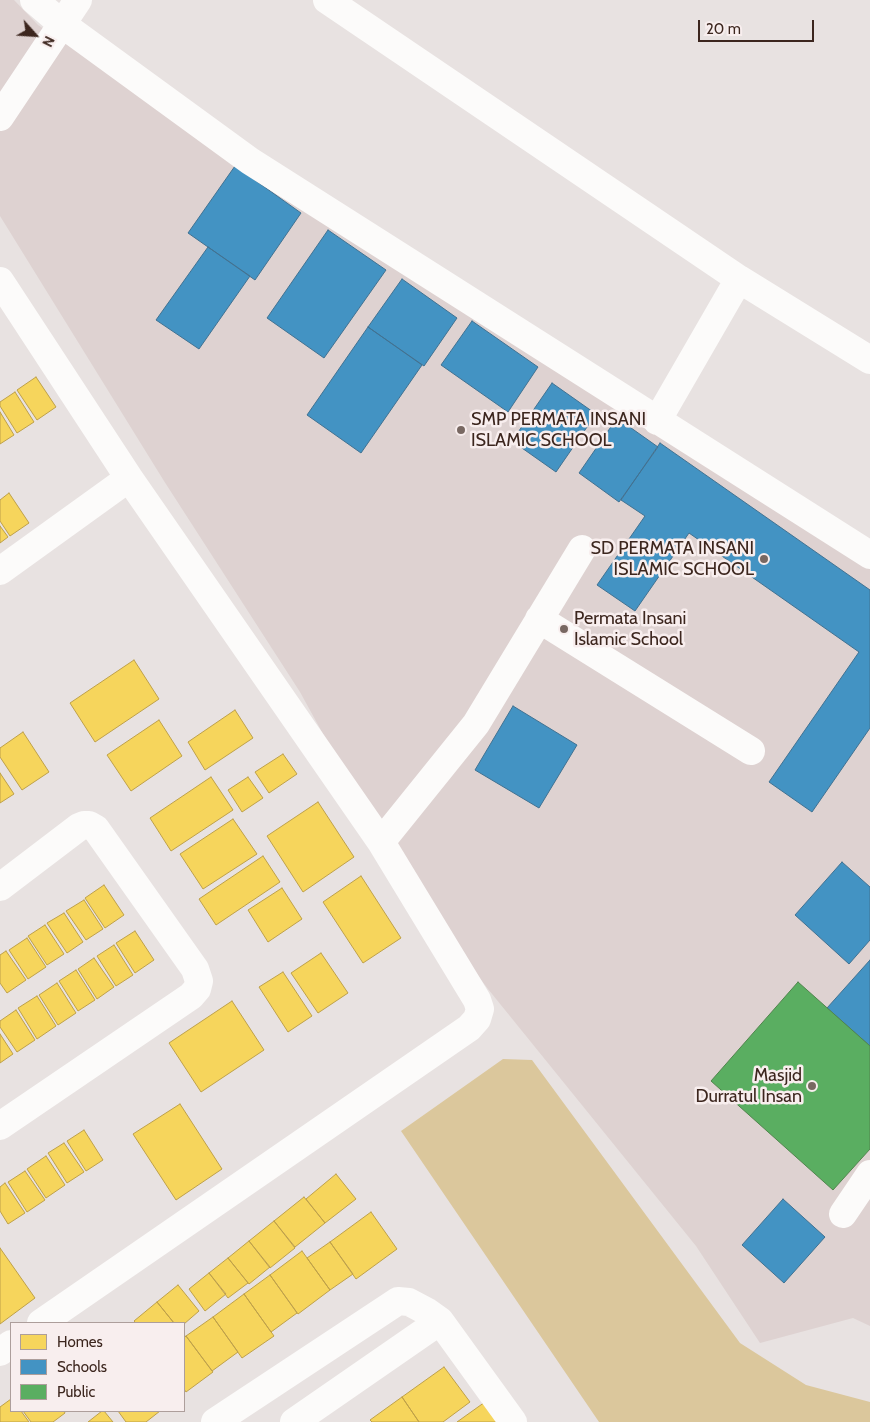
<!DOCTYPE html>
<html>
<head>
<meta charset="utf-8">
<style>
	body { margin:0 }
	#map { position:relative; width:870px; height:1422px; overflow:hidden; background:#e8e2e1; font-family:Cabin,sans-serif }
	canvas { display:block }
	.legend { position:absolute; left:10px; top:1322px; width:175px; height:90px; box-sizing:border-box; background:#f8eeee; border:1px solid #ad9e9b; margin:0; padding:6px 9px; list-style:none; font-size:15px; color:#3c261e }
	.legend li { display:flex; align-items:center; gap:10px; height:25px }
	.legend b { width:25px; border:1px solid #ad9e9b }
	.north { position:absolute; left:10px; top:10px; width:50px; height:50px; -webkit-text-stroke:4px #f8eeee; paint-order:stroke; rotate:116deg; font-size:14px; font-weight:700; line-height:20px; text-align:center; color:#3c261e }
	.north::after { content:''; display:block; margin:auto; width:18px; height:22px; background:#3c261e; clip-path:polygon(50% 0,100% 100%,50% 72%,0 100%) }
	.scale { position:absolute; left:698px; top:20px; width:116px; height:22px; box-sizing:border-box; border:2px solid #3c261e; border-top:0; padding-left:6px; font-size:15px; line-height:18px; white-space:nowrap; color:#3c261e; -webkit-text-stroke:4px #f8eeee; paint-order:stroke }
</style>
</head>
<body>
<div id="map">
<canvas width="870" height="1422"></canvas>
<ul class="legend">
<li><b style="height:14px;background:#f6d55c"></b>Homes</li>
<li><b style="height:14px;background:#4393c3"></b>Schools</li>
<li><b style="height:14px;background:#5aae61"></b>Public</li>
</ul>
<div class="north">N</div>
<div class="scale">20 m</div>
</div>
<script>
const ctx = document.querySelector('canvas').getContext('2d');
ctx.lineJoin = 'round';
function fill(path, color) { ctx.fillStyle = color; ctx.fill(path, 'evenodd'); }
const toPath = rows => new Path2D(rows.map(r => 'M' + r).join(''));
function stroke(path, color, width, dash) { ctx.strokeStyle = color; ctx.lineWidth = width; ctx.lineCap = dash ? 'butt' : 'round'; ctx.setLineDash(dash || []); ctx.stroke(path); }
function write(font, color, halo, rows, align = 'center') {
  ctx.font = font + ' Cabin,sans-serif'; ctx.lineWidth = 5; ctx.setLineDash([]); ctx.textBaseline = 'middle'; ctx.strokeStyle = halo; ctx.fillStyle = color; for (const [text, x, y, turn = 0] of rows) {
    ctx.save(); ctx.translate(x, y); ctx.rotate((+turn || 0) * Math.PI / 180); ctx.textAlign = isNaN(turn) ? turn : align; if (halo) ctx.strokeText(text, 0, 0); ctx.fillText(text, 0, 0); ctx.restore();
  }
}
const built = toPath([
	[0,0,14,0,38,25,247,166,870,565,870,1326,853,1318,760,1343,696,1246,488,989,394,863,300,692,164,481,0,216]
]);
const water = toPath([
	[503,1059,532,1060,740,1343,806,1385,870,1402,870,1422,599,1422,401,1131]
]);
const homes = toPath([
	[36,377,56,407,37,420,17,390,36,377],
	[15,392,34,422,17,433,0,406,0,402,15,392],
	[0,412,14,435,0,444,0,412],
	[9,493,29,523,10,536,0,521,0,500,9,493],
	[0,526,8,537,0,543,0,526],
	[134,660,159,699,95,742,70,703,134,660],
	[235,710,253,738,205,770,188,742,235,710],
	[159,720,182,756,131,791,107,755,159,720],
	[23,732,49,772,22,790,0,757,0,748,23,732],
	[283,754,297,774,269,793,255,772,283,754],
	[0,773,14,794,0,803,0,773],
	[211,777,233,810,171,851,150,818,211,777],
	[248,777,263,798,242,812,228,790,248,777],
	[318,802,354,857,303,892,267,836,318,802],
	[233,819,257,854,203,889,180,854,233,819],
	[263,856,280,882,216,925,199,899,263,856],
	[361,876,401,938,363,963,323,902,361,876],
	[104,885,124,915,105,928,85,898,104,885],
	[282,888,302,919,268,942,248,910,282,888],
	[84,900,103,929,86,940,66,911,84,900],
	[64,913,83,942,67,953,47,923,64,913],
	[45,925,64,954,47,965,28,936,45,925],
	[135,931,154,960,135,973,116,943,135,931],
	[27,938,46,967,28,979,9,950,27,938],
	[114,945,133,975,116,986,97,956,114,945],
	[6,951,26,980,7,993,0,983,0,955,6,951],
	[321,953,348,993,318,1013,291,973,321,953],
	[94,958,114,987,97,999,78,969,94,958],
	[76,970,95,1000,78,1011,59,981,76,970],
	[283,972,312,1016,288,1032,259,987,283,972],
	[57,983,76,1013,58,1025,39,995,57,983],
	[37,996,56,1026,37,1039,18,1008,37,996],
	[232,1001,264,1050,201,1092,169,1043,232,1001],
	[16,1010,35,1040,17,1052,0,1027,0,1021,16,1010],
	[0,1034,13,1054,0,1063,0,1034],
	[180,1104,222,1169,176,1200,133,1134,180,1104],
	[84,1130,103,1160,86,1171,67,1141,84,1130],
	[64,1143,84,1172,67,1183,48,1153,64,1143],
	[46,1156,65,1185,46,1198,27,1169,46,1156],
	[25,1171,45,1200,27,1212,8,1182,25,1171],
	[336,1174,356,1199,325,1223,306,1199,336,1174],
	[5,1183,25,1213,8,1224,0,1211,0,1187,5,1183],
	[304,1197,325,1223,295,1247,274,1221,304,1197],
	[371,1212,397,1249,356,1279,330,1242,371,1212],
	[274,1221,295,1248,270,1268,249,1241,274,1221],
	[249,1241,270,1267,249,1284,228,1258,249,1241],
	[330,1242,353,1274,330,1290,307,1258,330,1242],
	[0,1248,35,1298,0,1324,0,1248],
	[302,1251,330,1290,298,1314,270,1275,302,1251],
	[228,1258,248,1283,228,1298,209,1273,228,1258],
	[209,1273,226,1294,205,1311,189,1289,209,1273],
	[270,1275,297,1313,271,1332,244,1294,270,1275],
	[178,1285,199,1311,184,1324,174,1323,157,1302,178,1285],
	[244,1294,274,1336,242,1358,213,1317,244,1294],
	[157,1302,174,1323,136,1323,134,1321,157,1302],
	[213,1317,238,1352,212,1371,186,1336,213,1317],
	[186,1336,213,1372,186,1392,184,1389,184,1338,186,1336],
	[444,1367,470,1402,443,1422,419,1422,402,1397,444,1367],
	[402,1397,419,1422,372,1422,370,1420,402,1397],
	[11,1399,11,1411,21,1411,29,1422,0,1422,0,1407,11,1399],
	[485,1402,500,1422,457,1422,485,1402],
	[23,1411,64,1411,65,1413,53,1422,31,1422,23,1411],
	[102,1411,104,1411,113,1422,88,1422,102,1411],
	[118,1411,160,1411,146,1422,126,1422,118,1411]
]);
const schools = toPath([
	[235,166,301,213,255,280,188,233,235,166],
	[328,230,386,270,324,358,267,318,328,230],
	[208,247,250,276,199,349,156,320,208,247],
	[402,279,457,318,424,366,368,327,402,279],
	[472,321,538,367,508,412,441,365,472,321],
	[368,327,422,365,361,453,307,415,368,327],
	[552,383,596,414,556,472,512,441,552,383],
	[617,418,658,447,619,502,579,473,617,418],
	[660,443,870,590,870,728,812,812,769,782,859,652,689,533,635,611,597,585,645,516,621,500,660,443],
	[513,706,577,745,539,808,475,770,513,706],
	[842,862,870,887,870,940,849,964,795,915,842,862],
	[870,960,870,1046,827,1008,870,960],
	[783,1199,825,1237,784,1283,742,1245,783,1199]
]);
const public = toPath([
	[798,982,870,1046,870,1149,833,1190,711,1081,798,982]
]);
const minor = toPath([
	[34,0,62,24,250,161,870,555],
	[327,0,739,279,870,360],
	[0,117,78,0],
	[0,281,129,478,381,842,477,1000,480,1009,477,1019,469,1028,41,1323],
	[657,421,739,279],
	[0,571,129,478],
	[539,619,751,751],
	[381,842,476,724,582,549],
	[0,887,79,827,84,825,89,825,96,829,195,969,199,981,197,989,191,996,0,1126],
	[843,1214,870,1174],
	[0,1352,11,1344],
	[215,1422,398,1301,409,1302,426,1311,440,1321,513,1422],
	[294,1422,440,1321]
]);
const markers = [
	[461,430,5,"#786862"],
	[764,559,5,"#786862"],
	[564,629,5,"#786862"],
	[812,1086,5,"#786862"]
];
const poiNames = [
	["SMP PERMATA INSANI",471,420],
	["ISLAMIC SCHOOL",471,441],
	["SD PERMATA INSANI",754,549,"right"],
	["ISLAMIC SCHOOL",754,570,"right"],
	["Permata Insani",574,619],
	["Islamic School",574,640],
	["Masjid",802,1076,"right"],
	["Durratul Insan",802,1097,"right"]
];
fill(built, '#ded2d1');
fill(water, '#dbc79c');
fill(homes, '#f6d55c');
stroke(homes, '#bea049', 1);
fill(schools, '#4393c3');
stroke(schools, '#417292', 1);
fill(public, '#5aae61');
stroke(public, '#51854d', 1);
stroke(minor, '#fcfbfa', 28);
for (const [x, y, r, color] of markers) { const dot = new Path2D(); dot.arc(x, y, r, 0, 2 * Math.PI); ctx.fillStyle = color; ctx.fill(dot); stroke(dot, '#f8eeee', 2); }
write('18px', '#3c261e', '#f8eeee', poiNames, 'left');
</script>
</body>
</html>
